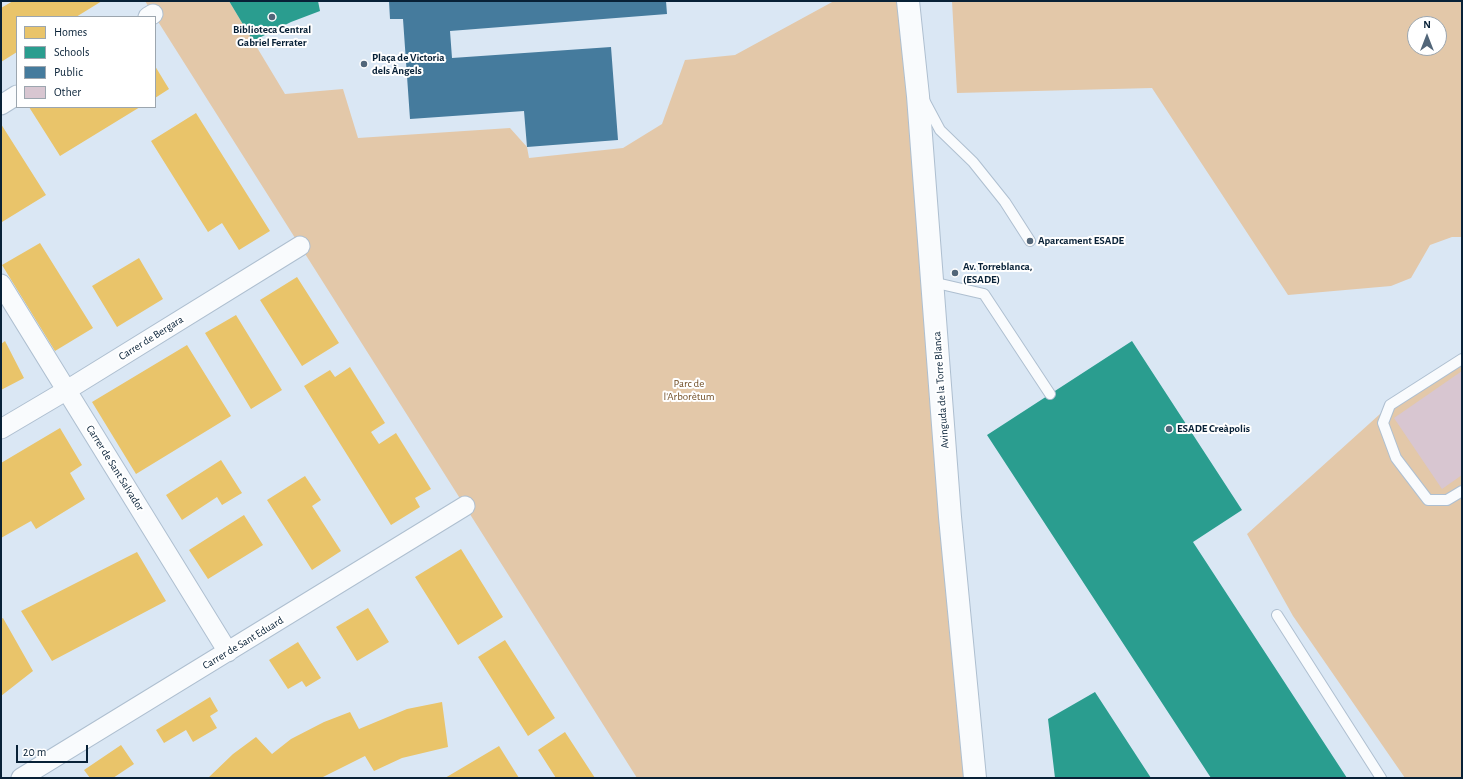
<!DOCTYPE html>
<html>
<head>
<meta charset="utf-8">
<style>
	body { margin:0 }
	#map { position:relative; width:1463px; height:779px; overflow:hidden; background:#dae7f4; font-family:"Alegreya Sans",sans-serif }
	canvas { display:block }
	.frame { position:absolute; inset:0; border:2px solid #082137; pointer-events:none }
	.legend { position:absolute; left:16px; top:16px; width:140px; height:92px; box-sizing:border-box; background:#fff; border:1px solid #9ca6af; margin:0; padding:5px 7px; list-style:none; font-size:12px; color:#082137 }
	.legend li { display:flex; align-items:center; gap:8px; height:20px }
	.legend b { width:20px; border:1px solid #9ca6af }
	.north { position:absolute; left:1407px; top:16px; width:40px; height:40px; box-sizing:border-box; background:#fff; border:1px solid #9ca6af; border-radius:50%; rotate:0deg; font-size:11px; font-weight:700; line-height:16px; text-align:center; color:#082137 }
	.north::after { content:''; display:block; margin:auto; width:14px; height:18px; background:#526679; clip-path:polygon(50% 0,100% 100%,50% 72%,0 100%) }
	.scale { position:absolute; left:16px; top:745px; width:72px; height:18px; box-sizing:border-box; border:2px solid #082137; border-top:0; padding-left:5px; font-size:12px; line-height:14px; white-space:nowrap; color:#082137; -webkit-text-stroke:3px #fff; paint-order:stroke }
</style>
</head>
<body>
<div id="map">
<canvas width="1463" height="779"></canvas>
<div class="frame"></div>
<ul class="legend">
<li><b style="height:11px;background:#e9c46a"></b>Homes</li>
<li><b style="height:11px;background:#2a9d8f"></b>Schools</li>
<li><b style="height:11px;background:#457b9d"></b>Public</li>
<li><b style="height:11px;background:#d8c6d1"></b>Other</li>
</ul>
<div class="north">N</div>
<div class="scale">20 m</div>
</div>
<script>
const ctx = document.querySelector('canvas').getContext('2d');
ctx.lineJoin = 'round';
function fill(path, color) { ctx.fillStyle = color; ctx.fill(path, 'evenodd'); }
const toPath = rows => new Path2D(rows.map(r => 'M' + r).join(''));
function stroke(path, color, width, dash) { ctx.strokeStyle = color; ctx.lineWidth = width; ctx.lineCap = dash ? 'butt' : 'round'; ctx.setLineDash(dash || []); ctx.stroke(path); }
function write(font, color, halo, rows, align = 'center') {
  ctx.font = font + ' "Alegreya Sans",sans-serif'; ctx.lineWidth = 4; ctx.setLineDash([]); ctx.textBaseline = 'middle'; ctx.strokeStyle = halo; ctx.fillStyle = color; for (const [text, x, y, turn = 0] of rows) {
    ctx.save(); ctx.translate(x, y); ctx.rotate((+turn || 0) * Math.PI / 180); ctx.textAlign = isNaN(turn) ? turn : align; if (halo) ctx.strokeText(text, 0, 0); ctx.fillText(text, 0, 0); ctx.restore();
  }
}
const green = toPath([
	[145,1,229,1,285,94,343,89,358,138,510,128,527,147,529,158,623,148,662,124,685,60,735,55,834,1,908,1,973,778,637,778],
	[952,1,1462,1,1462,237,1452,237,1430,245,1411,278,1391,286,1288,295,1152,88,957,93],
	[1415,24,1439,24,1439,48,1415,48],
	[1462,359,1462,778,1405,778,1293,616,1247,534,1390,405]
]);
const homes = toPath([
	[13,1,102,1,76,17,17,17,17,52,1,62,1,8],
	[155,66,169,89,155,98],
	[29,107,140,107,60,156],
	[196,113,270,231,239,250,222,223,208,232,151,141],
	[1,124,46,195,2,222,1,221],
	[40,243,93,328,55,351,2,265],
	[139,258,163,299,117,327,92,286],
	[297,277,339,343,302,366,260,300],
	[236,315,282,390,251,409,205,333],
	[5,341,24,378,1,390,1,344],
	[187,345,231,416,136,474,92,402],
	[350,367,385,423,371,432,379,444,396,433,431,489,415,498,420,507,391,525,304,386,330,370,335,377],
	[60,428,82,465,70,473,85,499,36,529,31,521,1,538,1,463],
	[221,460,242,493,222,505,217,497,182,520,166,495],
	[305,476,321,500,312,506,341,551,312,570,267,500],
	[244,515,263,545,208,579,189,550],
	[461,549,503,617,458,645,415,577],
	[137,552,166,601,52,661,21,611],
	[368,608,389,642,357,661,336,627],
	[3,618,33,671,1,696,1,619],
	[505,640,555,718,528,736,478,657],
	[298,642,321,678,306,687,302,681,288,689,269,660],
	[210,697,218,711,210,716,217,728,193,742,186,730,164,743,156,730],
	[442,702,448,747,402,758,374,771,365,756,321,778,208,778,233,754,256,737,272,754,291,739,324,722,350,712,359,729,407,709],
	[565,732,595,778,556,778,538,750],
	[121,745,134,764,113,778,90,778,84,770],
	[499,746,519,778,445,778]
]);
const schools = toPath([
	[229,1,318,1,320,11,291,22,253,41],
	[1132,341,1242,510,1193,542,1347,778,1211,778,987,435],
	[1095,692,1151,778,1055,778,1048,719]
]);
const public = toPath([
	[389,1,666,1,667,14,450,31,452,58,611,47,618,140,527,147,524,111,410,119,403,19,390,19]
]);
const building = toPath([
	[1462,371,1462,475,1442,489,1394,418]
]);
const service = toPath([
	[924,100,940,130,973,162,1005,202,1030,241],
	[932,282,984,294,1050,394],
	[1462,359,1390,405,1383,423,1396,458,1428,500,1447,500,1462,491],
	[1277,615,1381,778]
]);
const minor = toPath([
	[148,17,153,14],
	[1,105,17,95],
	[1,284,228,652],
	[1,429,67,390,300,246],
	[21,778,465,506]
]);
const secondary = toPath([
	[908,1,918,96,950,517,975,778]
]);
const markers = [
	[272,17,4,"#526679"],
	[364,64,4,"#526679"],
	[1030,241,4,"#526679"],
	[955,273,4,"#526679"],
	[1169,429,4,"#526679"]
];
const poiNames = [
	["Biblioteca Central",272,30,"center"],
	["Gabriel Ferrater",272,43,"center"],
	["Plaça de Victoria",372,58],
	["dels Àngels",372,71],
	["Aparcament ESADE",1038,241],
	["Av. Torreblanca,",963,267],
	["(ESADE)",963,280],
	["ESADE Creàpolis",1177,429]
];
const streetNames = [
	["Carrer de Bergara",151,338,-32],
	["Avinguda de la Torre Blanca",941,390,-94],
	["Carrer de Sant Salvador",115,468,58],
	["Carrer de Sant Eduard",243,643,-31]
];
const parkNames = [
	["Parc de",689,384],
	["l'Arborètum",689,397]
];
fill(green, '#e3c8a9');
fill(homes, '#e9c46a');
fill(schools, '#2a9d8f');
fill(public, '#457b9d');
fill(building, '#d8c6d1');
stroke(service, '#aebfd0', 12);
stroke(minor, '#aebfd0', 21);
stroke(secondary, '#aebfd0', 24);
stroke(service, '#f9fbfd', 10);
stroke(minor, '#f9fbfd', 19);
stroke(secondary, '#f9fbfd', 22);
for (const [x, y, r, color] of markers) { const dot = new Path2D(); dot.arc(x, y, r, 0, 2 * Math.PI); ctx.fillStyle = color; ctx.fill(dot); stroke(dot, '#fff', 1.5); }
write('bold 11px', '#082137', '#fff', poiNames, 'left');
write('11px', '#082137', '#fff', streetNames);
write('11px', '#714e26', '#fff', parkNames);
</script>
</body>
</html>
